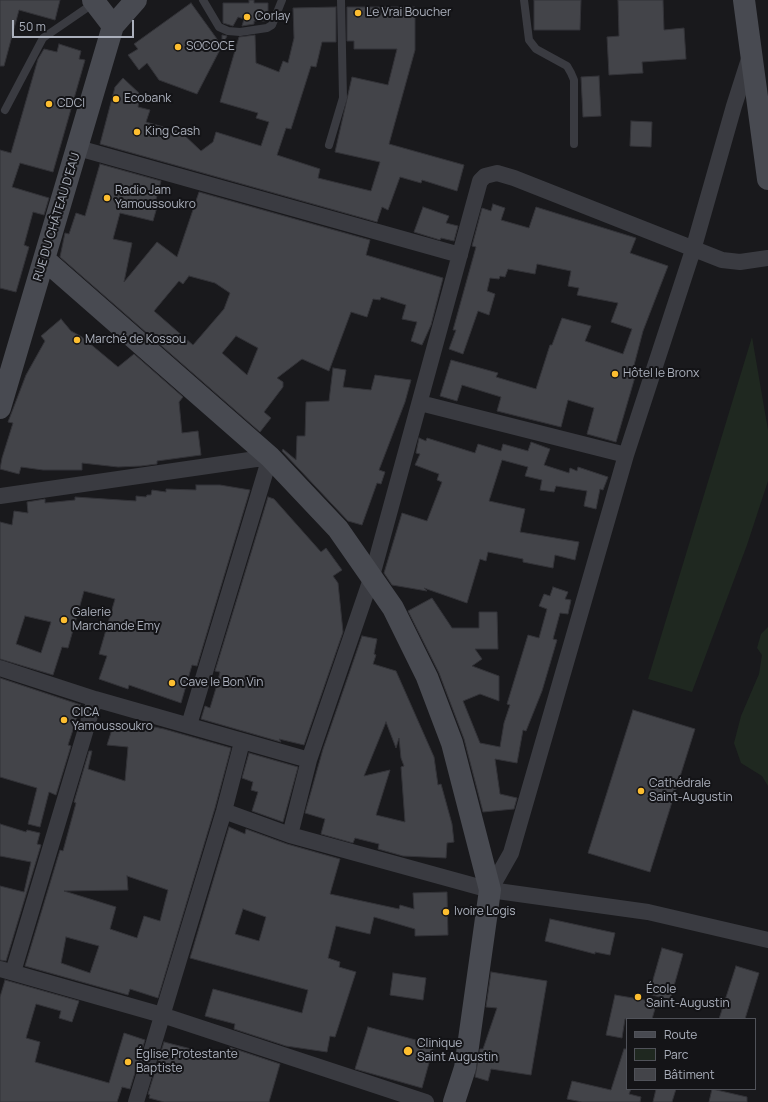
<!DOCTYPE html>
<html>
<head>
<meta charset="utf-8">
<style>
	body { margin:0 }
	#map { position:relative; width:768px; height:1102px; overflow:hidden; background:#19191c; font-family:Manrope,sans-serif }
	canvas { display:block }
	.legend { position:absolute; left:626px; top:1018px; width:130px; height:72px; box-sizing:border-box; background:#141417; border:1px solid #505259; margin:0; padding:5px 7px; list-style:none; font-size:12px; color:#abb0bc }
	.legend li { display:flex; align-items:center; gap:8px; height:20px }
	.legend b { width:20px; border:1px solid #505259 }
	.scale { position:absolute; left:12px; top:20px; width:122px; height:18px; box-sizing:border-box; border:2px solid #abb0bc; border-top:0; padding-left:5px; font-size:12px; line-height:14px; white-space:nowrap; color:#abb0bc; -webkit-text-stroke:3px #141417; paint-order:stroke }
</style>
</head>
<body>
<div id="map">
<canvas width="768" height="1102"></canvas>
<ul class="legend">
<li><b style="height:5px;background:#484a51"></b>Route</li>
<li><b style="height:11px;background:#1f2820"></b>Parc</li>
<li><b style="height:11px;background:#434449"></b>Bâtiment</li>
</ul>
<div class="scale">50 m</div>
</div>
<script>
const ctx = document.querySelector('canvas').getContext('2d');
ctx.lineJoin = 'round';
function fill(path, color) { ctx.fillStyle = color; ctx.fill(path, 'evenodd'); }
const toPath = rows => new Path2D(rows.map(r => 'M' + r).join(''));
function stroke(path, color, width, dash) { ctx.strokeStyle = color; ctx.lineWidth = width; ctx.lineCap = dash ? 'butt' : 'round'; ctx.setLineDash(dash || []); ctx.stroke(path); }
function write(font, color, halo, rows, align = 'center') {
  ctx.font = font + ' Manrope,sans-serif'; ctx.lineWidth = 4; ctx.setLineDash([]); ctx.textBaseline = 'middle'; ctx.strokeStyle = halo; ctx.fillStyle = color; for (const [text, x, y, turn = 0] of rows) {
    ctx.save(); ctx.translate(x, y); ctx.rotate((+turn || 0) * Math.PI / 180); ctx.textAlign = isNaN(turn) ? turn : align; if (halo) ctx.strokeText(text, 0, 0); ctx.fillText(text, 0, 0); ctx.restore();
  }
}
const green = toPath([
	[752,337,768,430,768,481,747,545,692,692,648,679],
	[768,627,768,786,762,776,741,763,734,743,741,716,759,674,762,655,757,648,761,634]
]);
const building = toPath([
	[0,0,60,0,55,20,19,10,4,66,0,66,0,0],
	[249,0,254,0,254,3,268,3,268,21,254,21,254,24,242,26,244,19,238,17,233,26,223,23,223,3,249,3,249,0],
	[534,0,581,0,580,30,534,30,534,0],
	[618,0,663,0,664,30,684,28,686,59,642,62,643,73,609,75,607,37,619,36,618,0],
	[191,3,222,46,222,35,227,36,197,94,159,80,147,63,139,70,128,55,138,49,134,44,191,3],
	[336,7,336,42,322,42,316,67,311,66,291,129,286,128,277,155,320,169,318,178,371,191,380,162,335,152,352,77,388,85,397,49,354,49,354,41,347,41,347,7,415,7,415,50,389,144,464,165,457,191,422,180,421,183,400,177,388,210,382,207,377,222,100,144,115,87,123,78,140,94,138,107,150,110,146,122,181,132,201,151,213,142,216,132,261,146,269,122,256,118,258,113,220,102,239,37,255,35,256,63,279,72,283,61,288,63,294,38,293,8,336,7],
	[59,44,81,51,79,59,85,60,53,172,20,163,12,187,49,198,44,215,33,212,24,245,29,247,16,292,0,288,0,150,11,153,38,59,44,49,57,52,59,44],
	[599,76,601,116,583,117,581,77,599,76],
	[631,121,652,122,651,147,630,146,631,121],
	[100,164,161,181,154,207,157,207,153,221,120,213,113,239,132,243,124,282,157,242,177,257,199,192,370,240,366,255,443,278,431,325,422,345,411,341,417,322,402,319,406,305,381,297,380,300,373,299,367,317,351,312,329,371,302,359,277,378,283,382,283,387,264,412,271,418,260,432,60,257,65,233,69,234,76,213,85,216,100,164],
	[189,276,215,283,230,293,224,309,193,345,154,311,179,281,183,284,189,276],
	[236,336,258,348,247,375,222,353,236,336],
	[493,204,505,208,501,220,529,228,536,207,636,238,630,253,668,266,643,331,633,369,637,370,616,442,587,434,594,408,568,400,561,427,497,411,501,397,462,385,457,401,440,396,451,360,498,373,496,377,536,389,550,345,552,345,562,318,591,326,585,341,623,354,632,329,611,322,618,303,577,295,579,288,568,286,571,271,537,264,535,274,508,269,505,277,500,276,499,279,490,278,487,291,495,294,489,315,478,311,463,354,449,349,456,330,453,330,476,247,472,246,482,208,491,211,493,204],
	[423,207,449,216,446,223,458,226,454,241,441,238,440,240,414,232,423,207],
	[61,319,71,331,82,337,118,367,134,354,183,397,179,402,182,433,198,431,201,455,157,461,157,464,141,466,118,467,82,463,82,470,43,470,21,467,19,474,0,469,2,458,13,423,8,422,26,375,45,341,41,336,61,319],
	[333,368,346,370,343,387,371,390,375,375,411,380,405,402,379,470,385,472,381,484,377,483,362,525,348,521,282,451,283,449,296,460,297,436,305,436,306,402,329,401,333,368],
	[419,438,426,441,427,438,475,453,478,444,501,451,503,444,528,451,531,442,550,449,544,465,569,473,570,468,577,471,578,467,608,477,603,490,600,489,596,509,584,506,587,491,556,486,554,492,540,490,542,480,525,476,528,467,502,460,489,501,525,509,520,532,579,542,575,560,555,555,553,568,523,562,523,559,488,552,486,561,480,559,467,603,424,588,427,591,392,585,384,573,402,513,427,521,442,482,437,480,439,474,415,465,420,454,416,453,419,438],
	[196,485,220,485,250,490,197,666,192,665,181,703,129,685,128,689,99,679,107,656,99,654,115,599,84,591,68,648,62,647,53,675,0,659,0,522,12,525,14,511,28,513,27,502,45,499,45,503,75,500,75,497,136,501,136,496,146,497,147,495,151,495,152,490,166,492,166,489,196,490,196,485],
	[25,616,51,622,41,653,16,644,25,616],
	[268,497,274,499,321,552,326,548,342,570,333,576,338,583,343,632,304,745,279,739,281,742,201,719,205,706,210,708,216,688,220,672,215,671,268,497],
	[553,587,568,592,565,599,571,600,568,614,560,613,553,639,557,640,542,691,526,731,523,730,517,763,495,759,500,794,517,798,514,809,483,812,464,739,439,673,408,611,432,598,452,628,479,628,479,612,497,612,498,649,475,649,482,659,472,666,499,676,499,701,480,694,463,701,480,743,500,747,504,723,510,705,507,704,528,635,539,638,547,609,539,606,544,594,550,596,553,587],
	[362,636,377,639,374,654,376,655,373,664,396,671,434,757,438,785,441,784,452,824,454,842,447,843,446,858,403,856,378,849,379,844,355,838,353,843,321,834,325,819,305,813,323,749,362,636],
	[386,722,396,748,399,738,401,758,404,766,401,767,405,822,376,815,390,770,364,776,386,722],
	[0,678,81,705,68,745,71,746,56,795,49,792,40,827,28,824,37,788,0,777,0,678],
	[633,710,695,729,650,872,588,853,633,710],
	[114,723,135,729,136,723,164,729,231,748,215,808,158,998,130,989,128,995,25,966,60,850,63,851,76,803,74,802,89,751,92,751,88,769,125,781,128,747,107,745,114,723],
	[127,876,168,890,160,921,144,916,137,938,110,929,116,907,64,891,128,890,127,876],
	[66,937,99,946,90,973,61,963,66,937],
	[249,753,298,767,283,822,252,811,258,792,251,790,253,782,242,778,249,753],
	[0,824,26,832,27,830,40,833,37,844,41,845,6,961,0,960,0,886,24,892,31,862,0,856,0,824],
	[229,827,245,834,246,829,287,844,340,859,330,894,399,909,400,905,414,909,413,893,447,892,448,935,415,936,415,929,374,917,370,934,336,926,328,958,340,962,339,967,356,972,335,1037,330,1036,327,1052,286,1046,234,1029,235,1024,205,1016,213,989,302,1013,308,990,190,958,229,827],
	[243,909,266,917,259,941,235,934,243,909],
	[550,919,615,933,610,955,595,952,595,954,545,941,550,919],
	[662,948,683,954,670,1000,649,994,662,948],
	[736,966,759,973,745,1019,719,1019,736,966],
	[491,972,547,981,531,1075,491,1069,488,1081,475,1077,480,1049,483,1049,497,1008,486,1007,491,972],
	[393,973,426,978,423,1000,390,995,393,973],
	[5,980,79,1001,72,1022,59,1018,61,1011,36,1004,26,1038,40,1042,35,1062,109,1083,124,1033,145,1040,130,1089,122,1087,117,1102,0,1102,0,997,5,980],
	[615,995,657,1002,652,1019,625,1019,622,1038,606,1035,615,995],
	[368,1027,434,1045,422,1088,355,1069,368,1027],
	[164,1042,226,1058,229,1047,280,1064,269,1102,164,1102,149,1098,150,1095,148,1094,164,1042],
	[624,1049,627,1049,627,1089,631,1089,629,1094,641,1097,640,1102,582,1102,567,1099,572,1081,611,1090,624,1049],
	[656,1089,676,1089,672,1102,653,1102,656,1089],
	[712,1089,747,1097,747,1102,709,1102,712,1089]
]);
const lane = toPath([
	[203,0,219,27,228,31,240,32,267,28,272,25,282,0],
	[524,0,529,40,536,49,567,66,571,73,574,80,574,144],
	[5,110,43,38,94,3],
	[329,145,343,98,341,0]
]);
const street = toPath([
	[78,148,460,255],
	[420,403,626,455],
	[0,496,270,457,189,725],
	[0,668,95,699,309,760],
	[224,811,290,835,490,890,648,912,768,940],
	[290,835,309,760,372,576,480,181,485,176,497,173,514,178,722,260,740,262,768,258],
	[490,890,511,853,626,455,693,250,734,106,750,56],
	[0,969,162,1015,426,1102],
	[13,972,95,699],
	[136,1102,224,811,242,742]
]);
const secondary = toPath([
	[93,0,113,26],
	[744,0,768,179],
	[45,260,270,457,338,529,393,608,427,677,452,743,490,890,465,1068,454,1102],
	[0,408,113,26,136,0]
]);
const markers = [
	[358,13,4,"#fdbe30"],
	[247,17,4,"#fdbe30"],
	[178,47,4,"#fdbe30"],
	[116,99,4,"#fdbe30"],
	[49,104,4,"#fdbe30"],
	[137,132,4,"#fdbe30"],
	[107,198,4,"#fdbe30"],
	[77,340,4,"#fdbe30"],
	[615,374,4,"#fdbe30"],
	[64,620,4,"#fdbe30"],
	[172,683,4,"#fdbe30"],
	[64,720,4,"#fdbe30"],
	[641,791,4,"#fdbe30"],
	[446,912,4,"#fdbe30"],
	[638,997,4,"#fdbe30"],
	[408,1051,5,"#fdbe30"],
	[128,1062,4,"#fdbe30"]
];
const poiNames = [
	["Le Vrai Boucher",366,13],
	["Corlay",255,17],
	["SOCOCE",186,47],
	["Ecobank",124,99],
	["CDCI",57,104],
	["King Cash",145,132],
	["Radio Jam",115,191],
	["Yamoussoukro",115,205],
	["Marché de Kossou",85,340],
	["Hôtel le Bronx",623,374],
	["Galerie",72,613],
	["Marchande Emy",72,627],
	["Cave le Bon Vin",180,683],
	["CICA",72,713],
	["Yamoussoukro",72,727],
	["Cathédrale",649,784],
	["Saint-Augustin",649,798],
	["Ivoire Logis",454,912],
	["École",646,990],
	["Saint-Augustin",646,1004],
	["Clinique",417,1044],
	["Saint Augustin",417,1058],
	["Église Protestante",136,1055],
	["Baptiste",136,1069]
];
const streetNames = [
	["RUE DU CHÂTEAU D'EAU",57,217,-73]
];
fill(green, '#1f2820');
fill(building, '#434449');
stroke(building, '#333338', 1);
stroke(lane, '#3a3b41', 8);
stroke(street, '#3a3b41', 16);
stroke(secondary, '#484a51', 22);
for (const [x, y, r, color] of markers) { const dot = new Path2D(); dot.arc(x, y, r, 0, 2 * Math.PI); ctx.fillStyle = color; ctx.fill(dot); stroke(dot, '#141417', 1.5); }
write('12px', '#abb0bc', '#141417', poiNames, 'left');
write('12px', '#abb0bc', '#141417', streetNames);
</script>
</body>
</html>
